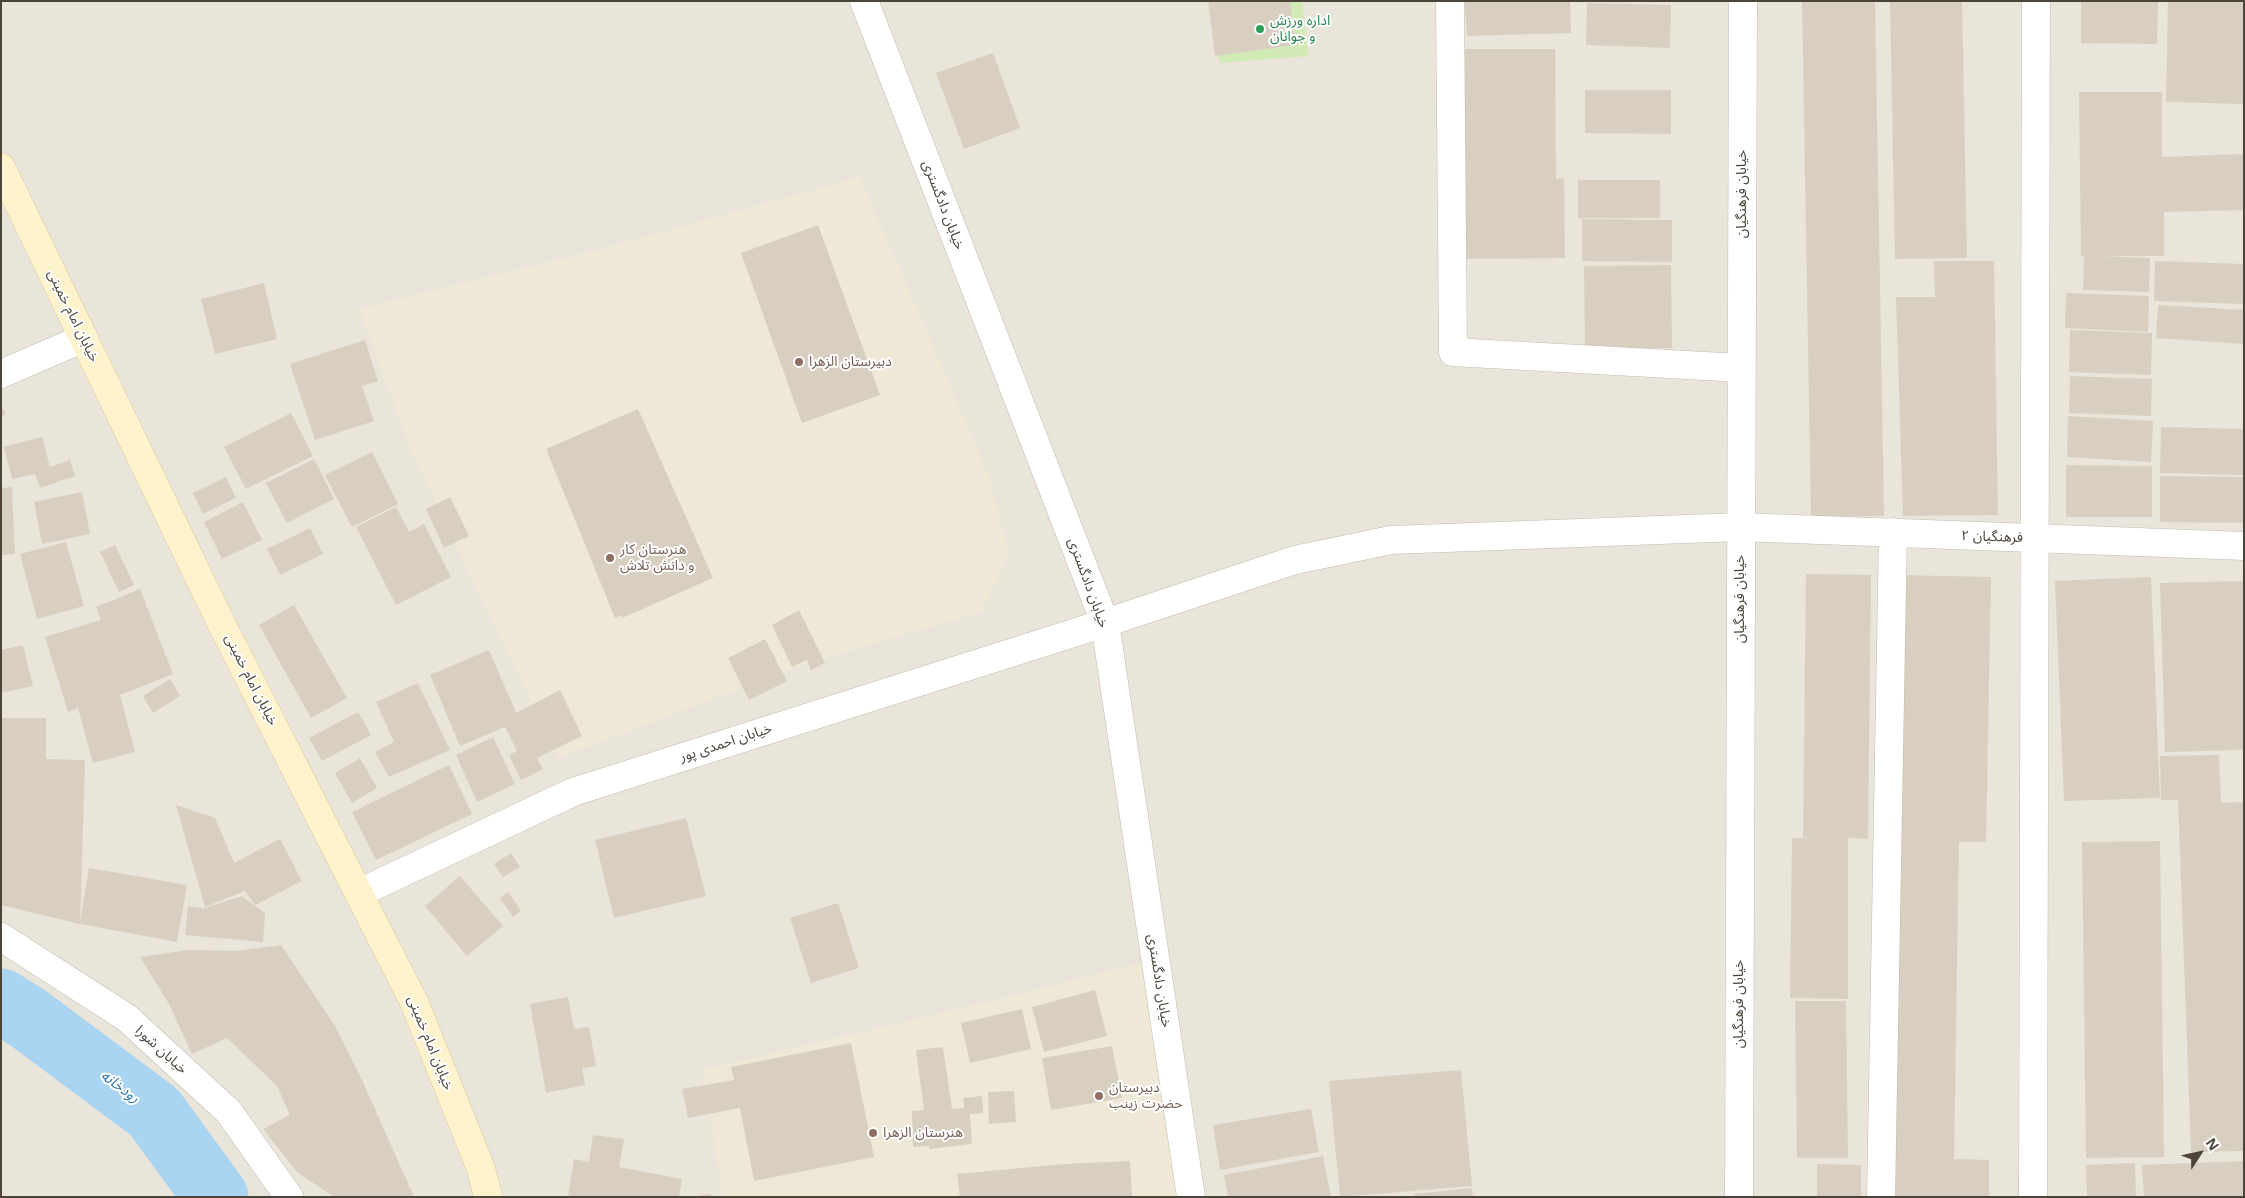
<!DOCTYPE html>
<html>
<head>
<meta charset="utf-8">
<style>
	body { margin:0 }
	#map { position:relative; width:2245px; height:1198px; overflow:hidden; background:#f6f3ec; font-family:"Open Sans",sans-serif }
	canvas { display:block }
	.frame { position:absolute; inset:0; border:2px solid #4b4439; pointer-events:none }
	.north { position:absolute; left:2175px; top:1128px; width:50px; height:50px; -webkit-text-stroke:4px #fff; paint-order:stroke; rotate:55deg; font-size:14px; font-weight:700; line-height:20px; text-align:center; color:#4b4439 }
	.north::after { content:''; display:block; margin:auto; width:18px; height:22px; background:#4b4439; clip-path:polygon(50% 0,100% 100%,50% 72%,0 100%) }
</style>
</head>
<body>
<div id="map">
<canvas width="2245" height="1198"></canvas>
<div class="frame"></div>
<div class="north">N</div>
</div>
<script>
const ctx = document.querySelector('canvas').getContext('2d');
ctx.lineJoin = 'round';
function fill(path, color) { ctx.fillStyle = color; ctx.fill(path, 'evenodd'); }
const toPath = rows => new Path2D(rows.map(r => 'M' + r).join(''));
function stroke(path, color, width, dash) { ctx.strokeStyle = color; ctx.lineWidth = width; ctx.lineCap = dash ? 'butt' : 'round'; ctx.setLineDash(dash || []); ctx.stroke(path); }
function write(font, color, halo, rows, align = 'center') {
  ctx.font = font + ' "Open Sans","Noto Sans Arabic",sans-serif'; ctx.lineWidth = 4; ctx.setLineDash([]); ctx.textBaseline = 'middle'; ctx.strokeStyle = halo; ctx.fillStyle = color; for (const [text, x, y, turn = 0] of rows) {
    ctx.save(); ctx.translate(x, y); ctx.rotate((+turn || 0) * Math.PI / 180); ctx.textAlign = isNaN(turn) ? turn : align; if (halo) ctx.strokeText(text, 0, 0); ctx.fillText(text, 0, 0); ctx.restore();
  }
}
const residential = toPath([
	[1,1,2244,1,2244,1197,1,1197]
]);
const education = toPath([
	[860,177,989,476,1009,554,982,612,810,662,558,758,412,454,359,309,601,249],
	[1155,959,1181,1197,723,1197,702,1070,1013,996]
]);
const green = toPath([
	[1210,1,1302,1,1308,56,1220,63]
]);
const river = toPath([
	[1,1001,28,1018,154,1112,216,1197]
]);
const building = toPath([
	[1208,1,1290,1,1296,45,1215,56],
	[1465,1,1570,1,1571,33,1467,36],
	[1802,1,1875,1,1884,516,1811,517],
	[1890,1,1962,1,1967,258,1895,259],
	[2081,1,2158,1,2157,44,2081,43],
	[2168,1,2244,1,2244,104,2166,102],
	[1587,3,1671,5,1670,48,1586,45],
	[1462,49,1555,49,1556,179,1564,178,1565,258,1464,259],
	[993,53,1020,128,964,149,936,73],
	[1585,90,1671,90,1671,134,1585,133],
	[2079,92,2162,92,2162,157,2244,154,2244,210,2164,212,2164,256,2101,256,2150,258,2149,292,2083,290,2084,256,2081,256],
	[1578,180,1660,180,1660,218,1578,218],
	[1582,219,1672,220,1672,262,1582,261],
	[818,225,880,395,802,423,741,253],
	[1934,261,1994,261,1998,515,1903,516,1896,297,1935,297],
	[2155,261,2244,264,2244,304,2154,301],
	[1671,265,1672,348,1585,349,1584,266],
	[264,283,277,339,215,354,201,299],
	[2066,293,2149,296,2148,332,2065,328],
	[2158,305,2244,310,2244,344,2156,338],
	[2070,330,2152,333,2151,375,2069,372],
	[365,340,378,381,362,386,374,421,315,440,290,364],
	[2070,376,2152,379,2151,416,2069,413],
	[1,406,6,414,1,417],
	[638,409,713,578,622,618,621,615,615,618,546,449],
	[291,413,313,456,246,489,224,447],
	[2068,416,2153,421,2151,462,2067,457],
	[2161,427,2244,429,2244,475,2160,473],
	[42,437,50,467,70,460,75,476,40,488,35,474,12,479,4,447],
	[372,452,398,504,352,527,325,475],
	[314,459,334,499,287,523,266,483],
	[2066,465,2152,466,2152,517,2066,517],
	[2160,476,2244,477,2244,523,2160,522],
	[226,477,236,498,203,514,193,493],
	[12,487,15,554,1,555,1,488],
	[82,492,90,534,42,544,34,502],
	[450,497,469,536,444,548,426,509],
	[243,502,262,540,222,559,204,522],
	[396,507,409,532,424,524,451,577,396,605,356,527],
	[310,528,323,554,280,575,267,549],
	[66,542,84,606,37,619,20,554],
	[115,545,134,585,119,592,100,552],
	[1806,574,1871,575,1868,839,1848,838,1848,999,1790,998,1792,838,1817,839,1803,838],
	[1898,575,1991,577,1986,842,1959,842,1954,1159,1989,1160,1989,1197,1889,1197],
	[2151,577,2160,798,2064,801,2055,581],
	[2244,581,2244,750,2165,752,2160,583],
	[140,589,173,674,120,695,135,752,93,763,78,708,68,712,45,637,101,620,96,607],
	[294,605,347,698,311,718,259,625],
	[799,610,825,663,811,670,807,660,792,667,772,625],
	[765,639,787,681,749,700,728,658],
	[23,645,33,686,1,693,1,650],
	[489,650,516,713,560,690,582,736,537,758,543,769,521,780,509,755,517,751,505,727,460,746,430,675],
	[170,679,180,696,153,713,143,696],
	[418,683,450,750,389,777,375,752,394,742,376,702],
	[358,712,371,735,322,761,309,738],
	[1,718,46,718,46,759,85,760,80,924,89,868,187,885,177,942,80,924,1,905],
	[493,737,515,784,477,802,456,755],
	[2219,755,2221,803,2244,802,2244,1151,2191,1152,2178,800,2161,800,2160,756],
	[360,758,377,788,352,803,335,773],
	[449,765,472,814,376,860,352,812],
	[176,805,215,818,234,863,280,839,302,881,255,905,245,891,205,907],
	[686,818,706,896,614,918,595,840],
	[2160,841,2164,1157,2086,1158,2082,842],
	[511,853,520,867,503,877,494,864],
	[460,876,503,926,467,956,425,906],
	[508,892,521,911,513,917,500,898],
	[242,896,265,913,263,942,185,935,188,906,203,908,201,909],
	[838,903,859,968,811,983,790,918],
	[281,945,335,1026,362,1080,414,1197,334,1197,297,1172,263,1129,290,1115,277,1086,227,1038,192,1054,169,1004,140,957,189,950,236,951],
	[1095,990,1107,1036,1044,1052,1032,1007],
	[568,997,574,1029,589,1027,596,1066,582,1068,585,1085,546,1093,530,1004],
	[1795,1001,1846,1001,1848,1158,1797,1158],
	[1022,1009,1031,1049,970,1063,961,1023],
	[851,1043,874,1157,754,1181,740,1108,688,1118,682,1089,734,1080,731,1067],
	[1112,1046,1122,1098,1051,1110,1042,1058],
	[943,1047,952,1109,964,1108,963,1098,982,1096,983,1113,970,1114,972,1144,929,1149,929,1146,913,1147,912,1111,924,1110,916,1050],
	[1461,1070,1472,1186,1340,1197,1329,1081],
	[1014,1091,1016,1122,989,1124,988,1092],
	[1311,1109,1319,1152,1220,1170,1213,1125],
	[593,1135,624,1139,619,1167,682,1179,679,1197,568,1197,574,1159,589,1162],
	[1323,1156,1331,1197,1228,1197,1224,1175],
	[1130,1161,1132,1197,960,1197,957,1174,1064,1164],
	[2244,1161,2244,1197,2144,1197,2142,1165],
	[2135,1163,2136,1197,2087,1197,2086,1165],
	[1817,1164,1861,1165,1861,1197,1817,1197],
	[1472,1188,1473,1197,1415,1197,1414,1194],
	[710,1194,711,1197,697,1197,697,1196]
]);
const minor = toPath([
	[864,1,1105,623,1191,1197],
	[1450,1,1453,352,1741,368],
	[1,374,84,338],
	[359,893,573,792,1105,623,1295,560,1391,540,1740,527,2244,546],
	[1,937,127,1018,229,1112,289,1197],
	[1881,1197,1893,532],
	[2033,1197,2036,1]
]);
const tertiary = toPath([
	[1739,1197,1743,1]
]);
const secondary = toPath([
	[1,167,222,625,414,1002,481,1169,488,1197]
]);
const markers = [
	[1260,29,5,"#2e9e5b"],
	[799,362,5,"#8d6e63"],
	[610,558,5,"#8d6e63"],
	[1099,1096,5,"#8d6e63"],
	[873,1133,5,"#8d6e63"]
];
const leisureNames = [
	["اداره ورزش",1270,21],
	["و جوانان",1270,37]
];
const streetNames = [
	["خیابان فرهنگیان",1742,194,-90],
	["خیابان دادگستری",943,205,69],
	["خیابان امام خمینی",73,316,64],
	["فرهنگیان ۲",1992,537,2],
	["خیابان دادگستری",1088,583,70],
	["خیابان فرهنگیان",1740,599,-90],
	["خیابان امام خمینی",251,680,63],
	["خیابان احمدی پور",726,743,-18],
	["خیابان دادگستری",1159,981,81],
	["خیابان فرهنگیان",1739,1004,-90],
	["خیابان امام خمینی",430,1043,68],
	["خیابان شورا",161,1050,42]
];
const educationNames = [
	["دبیرستان الزهرا",809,362],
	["هنرستان کار",620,550],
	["و دانش تلاش",620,566],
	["دبیرستان",1109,1088],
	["حضرت زینب",1109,1104],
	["هنرستان الزهرا",883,1133]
];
const waterNames = [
	["رودخانه",120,1087,36]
];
fill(residential, '#eae5da');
fill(education, '#efe8d6');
fill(green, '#d2eab5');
stroke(river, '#a9d4f2', 65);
fill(building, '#d8cfc1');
stroke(minor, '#c2bbae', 29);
stroke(tertiary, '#c2bbae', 29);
stroke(secondary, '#d6c79b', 29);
stroke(minor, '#fff', 28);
stroke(tertiary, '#fff', 28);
stroke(secondary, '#fff3cd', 28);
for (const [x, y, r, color] of markers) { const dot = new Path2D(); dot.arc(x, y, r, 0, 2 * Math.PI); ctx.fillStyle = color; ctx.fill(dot); stroke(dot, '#fff', 2); }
write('14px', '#27864d', '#fff', leisureNames, 'left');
write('14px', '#4b4439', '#fff', streetNames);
write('14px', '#785e54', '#fff', educationNames, 'left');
write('italic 15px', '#2e7ab2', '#fff', waterNames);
</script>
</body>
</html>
